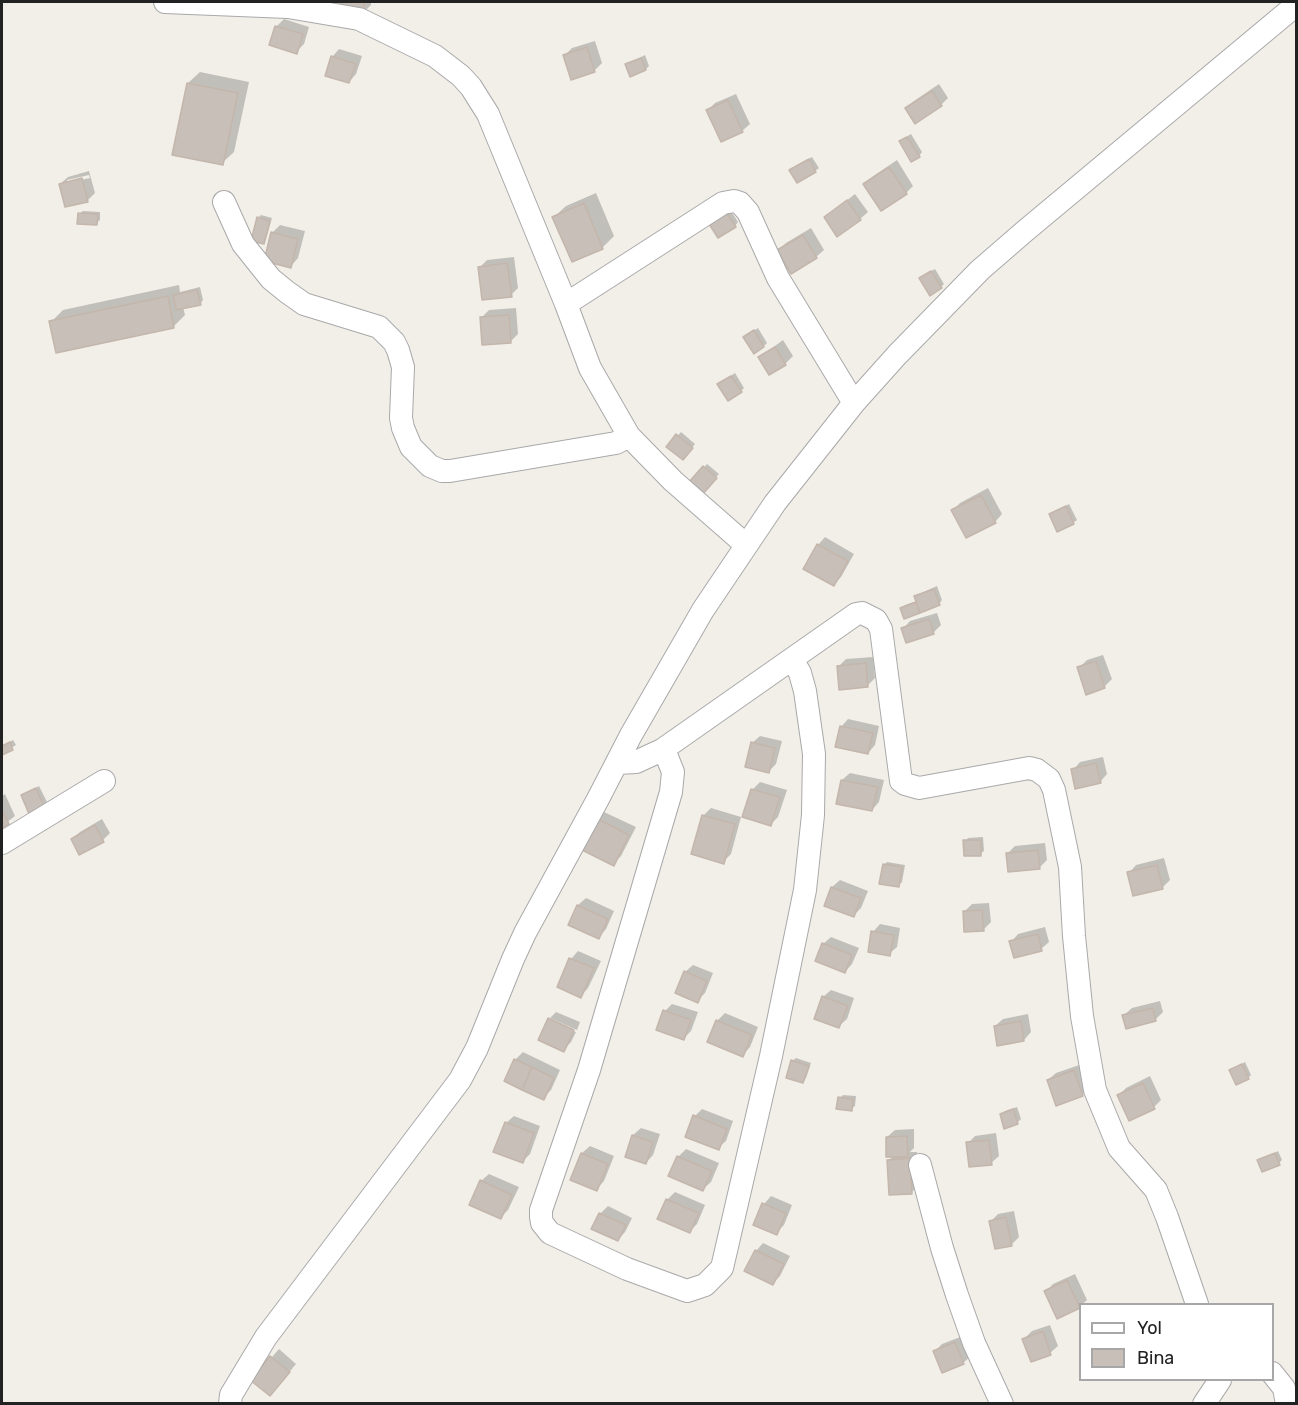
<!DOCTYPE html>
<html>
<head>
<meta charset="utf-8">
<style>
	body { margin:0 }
	#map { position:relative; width:1298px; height:1405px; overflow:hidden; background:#f2efe9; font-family:Rubik,sans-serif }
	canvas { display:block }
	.frame { position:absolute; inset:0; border:3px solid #222; pointer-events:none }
	.legend { position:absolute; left:1079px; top:1303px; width:195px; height:78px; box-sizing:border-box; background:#fff; border:2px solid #a7a7a7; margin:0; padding:8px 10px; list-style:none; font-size:18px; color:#222 }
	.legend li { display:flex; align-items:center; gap:12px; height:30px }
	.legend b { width:30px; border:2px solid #a7a7a7 }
</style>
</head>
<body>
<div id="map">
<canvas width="1298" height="1405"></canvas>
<div class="frame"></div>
<ul class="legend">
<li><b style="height:8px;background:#fff"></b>Yol</li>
<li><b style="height:16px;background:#c7bfb8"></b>Bina</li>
</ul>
</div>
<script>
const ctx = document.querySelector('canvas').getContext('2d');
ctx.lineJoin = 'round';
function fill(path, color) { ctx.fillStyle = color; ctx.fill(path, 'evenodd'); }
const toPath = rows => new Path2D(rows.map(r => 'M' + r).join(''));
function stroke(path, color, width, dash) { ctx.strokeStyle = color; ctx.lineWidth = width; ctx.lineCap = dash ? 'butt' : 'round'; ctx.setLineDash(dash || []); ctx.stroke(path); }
const shadow = toPath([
	[341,2,371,2,371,5,363,13,341,12],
	[284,19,309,27,304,44,296,52,276,27],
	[595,41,602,63,594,71,565,55,572,48],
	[339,49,362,56,356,74,349,82,332,57],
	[645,55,649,66,646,69,627,64],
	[200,72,249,82,234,152,222,163,188,83],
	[939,84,948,98,941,105,907,108,914,101],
	[736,94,750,124,742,131,708,110,715,103],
	[911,134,922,152,919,156,904,138],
	[812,157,819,168,815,171,795,167],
	[897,160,913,186,906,193,865,184,872,177],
	[89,171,95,193,87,201,60,184,68,177],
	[89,175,90,178,67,183,67,180],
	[596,193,614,236,603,247,573,260,554,217,566,206],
	[855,194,868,212,860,219,826,217],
	[83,211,100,212,100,220,96,223,79,214],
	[731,211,738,222,735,226,711,225],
	[261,215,272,218,266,239,263,242,258,218],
	[280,225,305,231,298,258,291,266,272,233],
	[811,228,824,250,816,257,779,250,786,243],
	[514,257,518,288,511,295,479,268,487,260],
	[935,269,944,284,941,287,924,275],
	[179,285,180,292,200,287,203,300,200,304,183,307,185,315,174,326,51,322,63,310],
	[516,308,518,334,510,342,482,317,489,310],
	[758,328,767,343,764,346,745,337],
	[783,340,793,356,785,364,770,373,760,357],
	[735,373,744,388,741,391,723,381],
	[681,432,695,444,686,455,669,446],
	[707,464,719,474,702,492,691,482],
	[988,488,1002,514,995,522,953,510,960,503],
	[1069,504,1077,520,1073,523,1051,514],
	[825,537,854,554,841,577,834,585,818,545],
	[937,586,942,600,939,604,905,617,902,609,905,605,917,601,915,597,919,594],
	[937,613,941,625,933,633,903,629,910,621],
	[1103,655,1112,679,1104,687,1079,668,1087,660],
	[873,657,875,678,868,685,838,667,846,659],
	[848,719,879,726,875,745,868,753,841,727],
	[760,736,782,741,776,764,769,771,752,743],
	[13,740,16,745,2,753,2,746],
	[1103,757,1107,774,1100,782,1073,770,1080,762],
	[850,773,884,780,879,802,872,810,842,780],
	[760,782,787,790,778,817,771,824,744,816,753,789],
	[39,786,47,802,43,805,22,796],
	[5,794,15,816,2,826,2,796],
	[711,808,741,817,731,854,723,862,703,816],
	[604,812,636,827,621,856,613,864,597,819],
	[102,819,110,833,103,840,72,839,80,832],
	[983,837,984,851,980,854,965,841,968,838],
	[1045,843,1047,860,1040,867,1007,854,1015,846],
	[1164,858,1170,880,1162,888,1129,873,1136,865],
	[887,862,905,865,902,882,899,885,884,865],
	[840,880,868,891,861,908,854,915,832,887],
	[586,898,614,911,606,929,599,937,570,924,578,905],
	[989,903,991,922,983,930,964,912,972,904],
	[880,924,900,928,897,947,889,954,873,932],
	[1045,927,1049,942,1041,949,1011,942,1018,934],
	[831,937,859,948,852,964,845,972,823,944],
	[578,951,601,961,588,988,581,996,559,986,571,959],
	[693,965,713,973,705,993,697,1001,685,972],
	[831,990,854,998,847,1019,839,1026,823,997],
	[1160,1001,1163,1012,1155,1020,1124,1015,1132,1008],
	[672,1004,698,1012,691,1031,684,1038,665,1011],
	[556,1012,580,1022,577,1030,550,1018],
	[725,1013,758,1027,750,1047,743,1055,717,1021],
	[1028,1014,1031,1032,1024,1040,995,1026,1003,1019],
	[550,1018,550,1021,576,1032,571,1042,564,1050,549,1019],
	[523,1052,560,1070,551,1090,543,1098,515,1060],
	[796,1058,811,1063,806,1078,803,1082,792,1061],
	[1245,1062,1251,1075,1248,1078,1230,1070],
	[1082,1064,1090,1087,1082,1095,1048,1080,1056,1073],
	[1150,1076,1161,1100,1154,1107,1119,1095,1126,1088],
	[843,1095,856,1096,855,1106,851,1109,840,1098],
	[1017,1107,1021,1119,1017,1123,1001,1114,1005,1111],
	[702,1109,733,1121,726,1141,718,1148,695,1116],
	[514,1116,540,1126,530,1154,522,1162,506,1123],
	[641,1128,660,1134,653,1155,646,1163,633,1135],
	[914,1129,914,1148,910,1152,917,1152,919,1185,911,1193,888,1161,894,1155,887,1137,895,1130],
	[996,1133,999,1156,991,1163,968,1143,975,1136],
	[590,1146,614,1156,604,1181,597,1189,572,1179,582,1153],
	[686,1149,719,1163,711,1182,703,1189,670,1175,679,1156],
	[1278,1151,1282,1160,1279,1163,1259,1161],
	[489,1174,519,1187,508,1210,501,1217,481,1181],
	[675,1192,705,1205,697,1224,690,1231,667,1200],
	[771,1196,792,1205,784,1225,776,1233,764,1204],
	[608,1206,632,1218,625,1232,618,1240,600,1214],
	[1014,1211,1019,1237,1012,1244,991,1221,998,1214],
	[763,1243,790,1256,780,1276,773,1283,756,1251],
	[1075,1274,1087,1300,1079,1307,1046,1292,1053,1284],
	[1050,1325,1058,1346,1050,1353,1024,1339,1032,1331],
	[963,1336,971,1356,963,1363,935,1351,942,1344],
	[279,1349,296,1364,277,1387,252,1380]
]);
const building = toPath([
	[340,2,364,2,364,14,339,14,340,2],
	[275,26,303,34,297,54,269,45,275,26],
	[587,47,595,72,571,80,563,55,587,47],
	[331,56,356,64,349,83,325,76,331,56],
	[641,58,646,70,630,77,625,64,641,58],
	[187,83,238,93,223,165,172,155,187,83],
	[932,91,942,106,915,124,905,108,932,91],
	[728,100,743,132,721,142,706,110,728,100],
	[907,137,920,157,911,162,899,141,907,137],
	[809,159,816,172,797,183,789,170,809,159],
	[889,167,907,194,881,211,863,184,889,167],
	[82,178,88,202,65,207,59,184,82,178],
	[847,200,861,220,837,237,824,217,847,200],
	[584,203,603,249,572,262,552,217,584,203],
	[78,213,98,214,97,225,77,224,78,213],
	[727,213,736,227,718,238,709,224,727,213],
	[257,217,270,221,264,244,251,241,257,217],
	[271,232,298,239,291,268,264,261,271,232],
	[803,235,817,258,791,274,777,250,803,235],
	[507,263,512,297,482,300,478,267,507,263],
	[931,271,942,288,930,296,919,278,931,271],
	[197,290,201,305,176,310,173,295,197,290],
	[168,296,174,328,56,353,49,321,168,296],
	[509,315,511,343,482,345,480,317,509,315],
	[754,330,764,347,754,354,743,337,754,330],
	[775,347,786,365,769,375,758,357,775,347],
	[731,376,742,392,728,401,717,384,731,376],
	[676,434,693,448,683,460,666,447,676,434],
	[703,466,717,478,702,495,689,482,703,466],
	[981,495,996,523,966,538,951,510,981,495],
	[1066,506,1074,524,1057,532,1049,514,1066,506],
	[817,544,848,561,834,586,803,569,817,544],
	[934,589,940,605,920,613,914,596,934,589],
	[916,602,920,613,904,619,900,608,916,602],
	[929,619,934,634,906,643,901,628,929,619],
	[1096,661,1105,688,1086,695,1077,667,1096,661],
	[866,663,868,687,839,690,837,666,866,663],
	[840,726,873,733,868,754,835,747,840,726],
	[10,742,13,750,2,755,2,746,10,742],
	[751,742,775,748,769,773,745,767,751,742],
	[1096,763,1101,783,1075,789,1071,769,1096,763],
	[841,780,878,787,872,811,836,804,841,780],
	[36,788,44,806,29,814,21,795,36,788],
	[751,789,780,797,771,826,742,817,751,789],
	[2,809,9,824,2,828,2,809],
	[702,815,735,824,724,864,691,854,702,815],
	[596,818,629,835,614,866,580,849,596,818],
	[95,825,104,842,79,855,71,839,95,825],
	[963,840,981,840,981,856,964,856,963,840],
	[1038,850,1040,869,1008,872,1006,853,1038,850],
	[883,864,902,867,899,887,879,884,883,864],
	[1157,865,1163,889,1133,896,1127,872,1157,865],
	[831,887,861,898,854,917,824,906,831,887],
	[577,905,608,919,599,939,568,925,577,905],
	[982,910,984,931,964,932,963,911,982,910],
	[871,931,894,935,890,956,868,952,871,931],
	[1038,934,1042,951,1014,958,1009,941,1038,934],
	[822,943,852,955,845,973,815,961,822,943],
	[569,958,594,968,581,998,557,987,569,958],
	[684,971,707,981,698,1003,675,993,684,971],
	[822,996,848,1006,839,1028,814,1019,822,996],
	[1153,1008,1156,1021,1126,1029,1122,1015,1153,1008],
	[663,1010,691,1020,684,1040,656,1030,663,1010],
	[548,1018,574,1030,564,1052,538,1040,548,1018],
	[716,1020,752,1035,743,1057,707,1042,716,1020],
	[1021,1021,1024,1041,997,1046,994,1026,1021,1021],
	[514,1059,532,1067,522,1090,504,1081,514,1059],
	[791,1060,809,1066,803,1083,786,1078,791,1060],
	[1242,1064,1249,1079,1236,1085,1229,1070,1242,1064],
	[532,1067,554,1078,544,1100,522,1090,532,1067],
	[1074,1070,1083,1096,1056,1106,1047,1080,1074,1070],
	[1143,1083,1155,1109,1129,1121,1117,1095,1143,1083],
	[838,1097,853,1099,852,1111,836,1109,838,1097],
	[1013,1109,1018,1124,1004,1129,1000,1114,1013,1109],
	[693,1115,727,1129,719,1150,685,1137,693,1115],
	[505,1122,534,1133,523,1163,493,1152,505,1122],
	[632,1135,653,1142,646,1164,625,1157,632,1135],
	[907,1136,908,1157,886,1157,886,1137,907,1136],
	[989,1140,992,1165,969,1167,966,1142,989,1140],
	[581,1153,608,1164,597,1191,570,1180,581,1153],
	[1275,1153,1280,1165,1262,1172,1257,1160,1275,1153],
	[677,1156,712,1171,703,1191,668,1176,677,1156],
	[910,1158,912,1194,889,1195,887,1160,910,1158],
	[480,1180,512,1195,501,1219,469,1205,480,1180],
	[666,1199,699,1213,690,1233,657,1219,666,1199],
	[762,1203,786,1213,777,1235,753,1225,762,1203],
	[599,1213,626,1225,618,1241,591,1229,599,1213],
	[1006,1217,1012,1246,995,1249,989,1221,1006,1217],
	[755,1250,784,1264,773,1285,744,1271,755,1250],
	[1067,1280,1080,1308,1057,1319,1044,1291,1067,1280],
	[1043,1331,1051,1355,1031,1362,1022,1339,1043,1331],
	[955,1342,964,1364,942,1373,933,1351,955,1342],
	[270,1356,290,1372,270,1396,250,1380,270,1356]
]);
const minor = toPath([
	[165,2,288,7,359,19,435,56,461,76,471,87,488,114,566,304,590,368,629,436,673,481,746,545],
	[224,202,243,244,271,279,287,292,304,304,379,327,394,342,398,350,403,367,401,418,403,428,411,447,430,466,442,471,450,471,616,443,629,436],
	[566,304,723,203,734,201,740,203,748,212,778,278,854,403],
	[662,750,667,757,673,772,671,792,589,1070,541,1210,541,1217,542,1223,550,1233,627,1269,687,1291,705,1285,722,1268,771,1056,805,890,813,815,814,754,805,691,800,673,792,659],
	[617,763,636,762,662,750,856,614,862,613,876,620,881,629,901,781,905,784,919,788,1029,768,1037,770,1049,779,1054,790,1070,867,1074,936,1082,1016,1095,1090,1119,1148,1156,1190,1167,1217,1197,1304],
	[2,843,104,781],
	[920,1165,942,1248,957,1295,974,1343,1002,1404],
	[1272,1373,1284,1388,1287,1404],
	[230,1404,231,1395,266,1337,460,1080,477,1048,513,959,525,933,598,799,631,735,703,610,775,503,854,403,897,355,980,270,1025,231,1296,5],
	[1204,1404,1220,1380]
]);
fill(shadow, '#0003');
fill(building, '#c7bfb8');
stroke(building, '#c4b6ab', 1.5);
stroke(minor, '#a9a9a9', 24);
stroke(minor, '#fff', 22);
</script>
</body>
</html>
